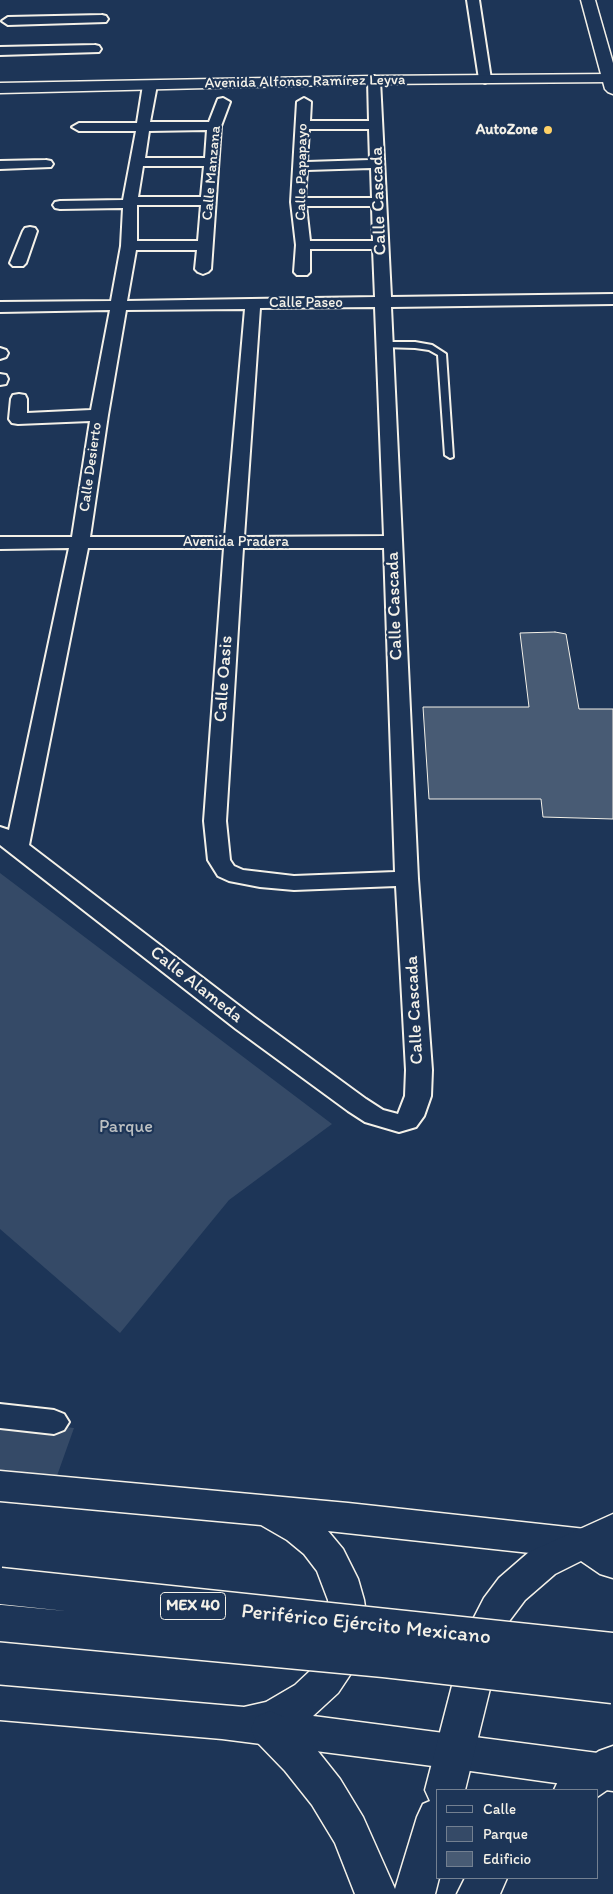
<!DOCTYPE html>
<html>
<head>
<meta charset="utf-8">
<style>
	body { margin:0 }
	#map { position:relative; width:613px; height:1894px; overflow:hidden; background:#1d3557; font-family:Itim,sans-serif }
	canvas { display:block }
	.legend { position:absolute; left:436px; top:1789px; width:162px; height:90px; box-sizing:border-box; background:#1d3557; border:1px solid #738091; margin:0; padding:6px 9px; list-style:none; font-size:15px; color:#f4f1e8 }
	.legend li { display:flex; align-items:center; gap:10px; height:25px }
	.legend b { width:25px; border:1px solid #738091 }
</style>
</head>
<body>
<div id="map">
<canvas width="613" height="1894"></canvas>
<ul class="legend">
<li><b style="height:6px;background:#1d3557"></b>Calle</li>
<li><b style="height:14px;background:#354a67"></b>Parque</li>
<li><b style="height:14px;background:#485b74"></b>Edificio</li>
</ul>
</div>
<script>
const ctx = document.querySelector('canvas').getContext('2d');
ctx.lineJoin = 'round';
function fill(path, color) { ctx.fillStyle = color; ctx.fill(path, 'evenodd'); }
const toPath = rows => new Path2D(rows.map(r => 'M' + r).join(''));
function stroke(path, color, width, dash) { ctx.strokeStyle = color; ctx.lineWidth = width; ctx.lineCap = dash ? 'butt' : 'round'; ctx.setLineDash(dash || []); ctx.stroke(path); }
function write(font, color, halo, rows, align = 'center') {
  ctx.font = font + ' Itim,sans-serif'; ctx.lineWidth = 4.5; ctx.setLineDash([]); ctx.textBaseline = 'middle'; ctx.strokeStyle = halo; ctx.fillStyle = color; for (const [text, x, y, turn = 0] of rows) {
    ctx.save(); ctx.translate(x, y); ctx.rotate((+turn || 0) * Math.PI / 180); ctx.textAlign = isNaN(turn) ? turn : align; if (halo) ctx.strokeText(text, 0, 0); ctx.fillText(text, 0, 0); ctx.restore();
  }
}
const green = toPath([
	[0,873,332,1124,229,1200,120,1333,0,1229],
	[0,1420,74,1428,53,1487,0,1481]
]);
const building = toPath([
	[555,632,566,634,579,709,613,709,613,819,543,817,541,799,429,799,423,707,529,707,520,633,555,632]
]);
const service = toPath([
	[385,342,415,342,432,345,446,354,453,457,450,458,445,455,438,355,429,350,415,348,382,347,382,343,385,342]
]);
const minor = toPath([
	[467,0,479,0,491,79,485,83,479,79,467,0],
	[102,15,106,16,108,19,106,22,8,25,2,21,8,17,102,15],
	[95,45,99,46,101,49,99,52,0,55,0,47,95,45],
	[374,76,380,80,391,297,613,294,613,304,391,307,418,879,432,1070,431,1096,424,1116,416,1127,399,1132,365,1122,348,1111,236,1029,0,845,0,827,9,830,69,548,0,549,0,537,72,537,90,421,18,424,12,423,9,419,11,399,13,395,19,394,25,395,27,399,27,413,91,410,110,310,0,312,0,302,111,301,121,246,123,208,60,209,55,208,53,205,55,202,60,201,123,200,136,131,79,131,72,127,79,123,137,123,143,85,150,81,157,85,150,122,209,122,218,99,223,98,230,102,221,126,211,269,208,272,203,274,198,272,195,269,197,250,136,250,127,301,375,297,373,249,310,249,310,272,307,275,297,275,294,272,296,245,291,202,297,102,304,98,311,102,310,121,369,121,368,80,374,76],
	[309,129,369,129,370,160,307,162,309,129],
	[207,130,205,158,145,158,149,131,207,130],
	[143,166,204,166,201,197,138,197,143,166],
	[371,168,372,198,305,198,307,170,371,168],
	[137,205,201,205,198,241,137,241,137,205],
	[306,206,372,206,373,241,310,241,306,206],
	[375,307,384,536,244,537,260,308,375,307],
	[245,309,225,537,90,537,108,415,126,310,245,309],
	[88,548,224,548,204,821,208,860,218,876,229,881,260,887,294,890,396,886,406,1070,405,1096,398,1114,383,1110,366,1099,254,1017,29,845,88,548],
	[243,548,384,548,395,872,294,876,243,870,234,866,230,860,226,821,243,548],
	[46,160,51,161,53,164,51,167,0,169,0,161,46,160],
	[30,227,35,228,37,231,26,263,23,266,13,266,10,263,23,231,25,228,30,227],
	[0,348,6,350,8,353,6,357,0,359,0,348],
	[0,374,6,375,8,379,6,384,0,385,0,374],
	[0,1404,54,1410,64,1414,69,1422,64,1430,54,1434,0,1428,0,1404]
]);
const tertiary = toPath([
	[610,74,613,74,613,82,610,82,374,84,0,93,0,83,374,76,610,74],
	[0,1471,348,1503,613,1532,613,1562,328,1531,343,1549,358,1579,364,1600,367,1621,364,1642,350,1675,338,1693,313,1716,613,1755,613,1791,456,1769,222,1739,0,1720,0,1686,244,1707,266,1702,295,1685,312,1669,321,1654,326,1642,329,1621,328,1600,317,1571,304,1554,287,1540,261,1525,0,1501,0,1471]
]);
const secondary = toPath([
	[613,1514,613,1578,600,1574,581,1561,555,1574,525,1600,510,1620,504,1632,465,1790,437,1790,437,1878,439,1878,435,1894,355,1894,335,1843,312,1805,285,1771,256,1741,251,1729,256,1717,270,1711,284,1717,313,1745,340,1779,363,1817,395,1889,417,1817,423,1804,430,1801,425,1790,460,1655,467,1631,484,1598,499,1578,529,1552,613,1514],
	[613,1746,613,1786,597,1797,597,1790,554,1790,560,1777,599,1751,613,1746],
	[465,1878,507,1878,500,1894,457,1894,465,1878]
]);
const primary = toPath([
	[581,0,595,0,613,63,613,94,608,92,605,89,581,0]
]);
const trunkBridge = toPath([
	[0,1586,613,1651],
	[0,1623,384,1659,613,1685]
]);
const markers = [
	[548,130,5,"#ffd166"]
];
const farStreetnames = [
	["Avenida Alfonso Ramírez Leyva",305,82,-1],
	["Calle Papapayo",302,172,-89],
	["Calle Manzana",212,173,-85],
	["Calle Paseo",306,303],
	["Calle Desierto",91,467,-82],
	["Avenida Pradera",236,542]
];
const farPoinames = [
	["AutoZone",538,130]
];
const shields = [
	[193,1606,65]
];
const shieldNames = [
	["MEX 40",193,1606]
];
const streetNames = [
	["Calle Cascada",379,201,-92],
	["Calle Cascada",395,606,-92],
	["Calle Oasis",224,679,-86],
	["Calle Alameda",196,985,38],
	["Calle Cascada",415,1010,-93]
];
const parkNames = [
	["Parque",126,1127]
];
const nearStreetnames = [
	["Periférico Ejército Mexicano",366,1625,6]
];
fill(green, '#354a67');
fill(building, '#485b74');
stroke(building, '#f4f1e8', 1);
stroke(service, '#f4f1e8', 4);
stroke(minor, '#f4f1e8', 4);
stroke(tertiary, '#f4f1e8', 3);
stroke(secondary, '#f4f1e8', 3);
stroke(primary, '#f4f1e8', 3);
fill(service, '#1d3557');
fill(minor, '#1d3557');
fill(tertiary, '#1d3557');
fill(secondary, '#1d3557');
fill(primary, '#1d3557');
stroke(trunkBridge, '#f4f1e8', 39, []);
stroke(trunkBridge, '#1d3557', 36);
for (const [x, y, r, color] of markers) { const dot = new Path2D(); dot.arc(x, y, r, 0, 2 * Math.PI); ctx.fillStyle = color; ctx.fill(dot); stroke(dot, '#1d3557', 2); }
write('15px', '#f4f1e8', '#1d3557', farStreetnames);
write('bold 15px', '#f4f1e8', '#1d3557', farPoinames, 'right');
for (const [x, y, w] of shields) { const box = new Path2D(); box.roundRect(x - w / 2, y - 13.5, w, 27, 4); ctx.fillStyle = '#1d3557'; ctx.fill(box); stroke(box, '#f4f1e8', 1); }
write('bold 16px', '#f4f1e8', null, shieldNames);
write('18px', '#f4f1e8', '#1d3557', streetNames);
write('18px', '#bbbfc1', '#1d3557', parkNames);
write('21px', '#f4f1e8', '#1d3557', nearStreetnames);
</script>
</body>
</html>
